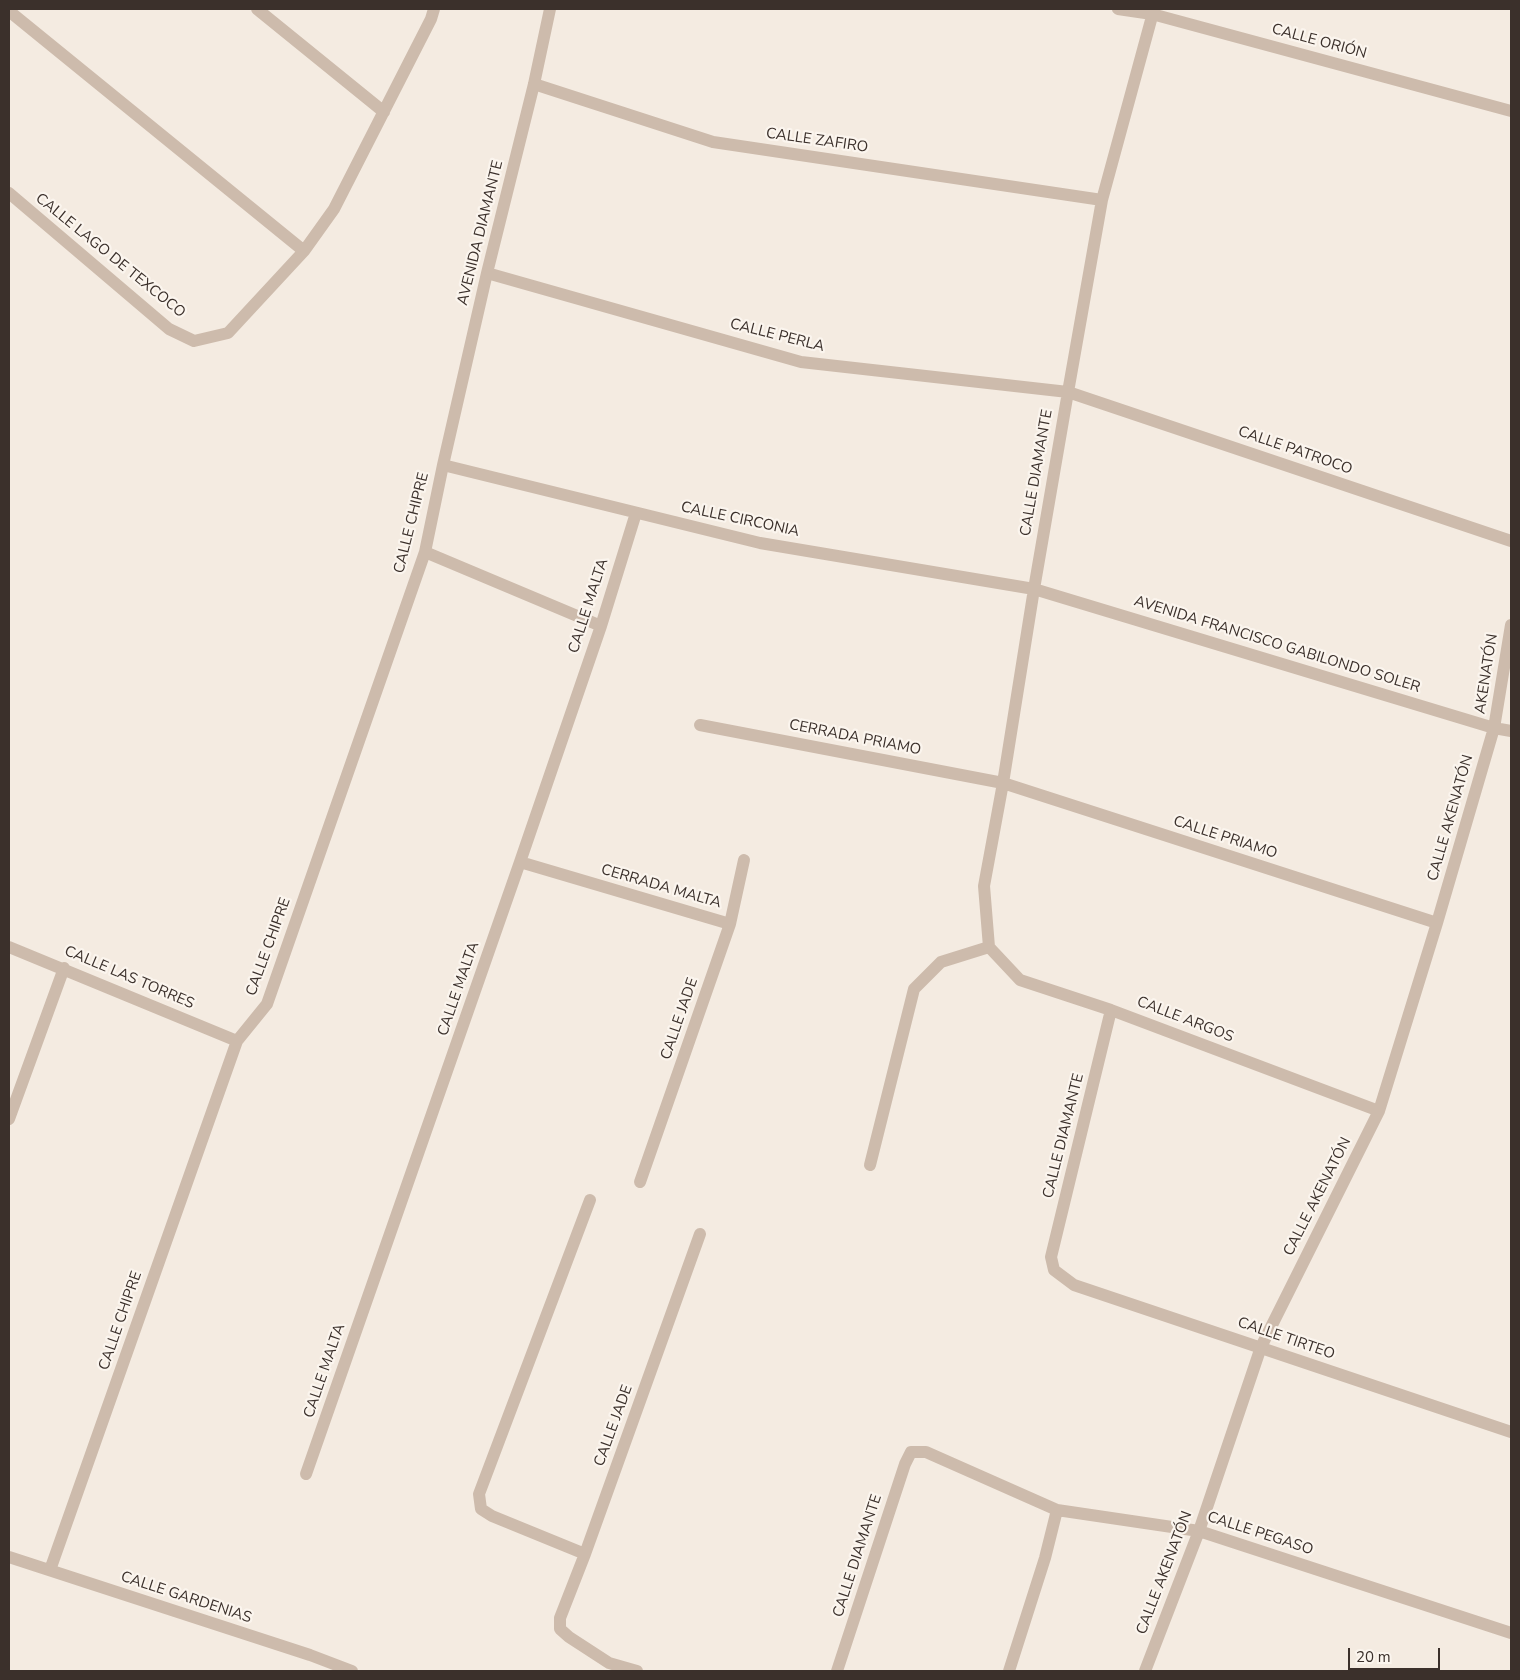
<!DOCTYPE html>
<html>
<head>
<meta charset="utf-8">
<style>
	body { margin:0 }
	#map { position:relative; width:1520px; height:1680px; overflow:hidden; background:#f4ebe1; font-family:"Nunito Sans",sans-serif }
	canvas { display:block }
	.frame { position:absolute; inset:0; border:10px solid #3b302b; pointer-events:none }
	.scale { position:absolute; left:1348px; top:1648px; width:92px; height:22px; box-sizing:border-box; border:2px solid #3b302b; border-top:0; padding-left:6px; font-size:15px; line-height:18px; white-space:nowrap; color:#3b302b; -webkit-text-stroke:4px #fbf5ee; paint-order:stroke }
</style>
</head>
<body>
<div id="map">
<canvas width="1520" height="1680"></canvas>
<div class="frame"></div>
<div class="scale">20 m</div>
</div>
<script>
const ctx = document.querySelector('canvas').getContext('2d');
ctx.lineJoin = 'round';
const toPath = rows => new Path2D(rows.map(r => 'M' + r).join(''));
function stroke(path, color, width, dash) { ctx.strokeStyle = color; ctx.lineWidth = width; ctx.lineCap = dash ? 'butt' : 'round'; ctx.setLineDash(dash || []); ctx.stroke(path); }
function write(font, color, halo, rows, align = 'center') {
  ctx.font = font + ' "Nunito Sans",sans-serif'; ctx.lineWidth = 4.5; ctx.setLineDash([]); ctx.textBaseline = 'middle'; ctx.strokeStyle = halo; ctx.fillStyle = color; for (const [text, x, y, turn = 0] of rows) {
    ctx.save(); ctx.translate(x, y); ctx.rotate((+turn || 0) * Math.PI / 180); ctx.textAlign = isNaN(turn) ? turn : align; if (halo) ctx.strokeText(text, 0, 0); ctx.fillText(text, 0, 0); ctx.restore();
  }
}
const minor = toPath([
	[257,9,384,112],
	[1118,9,1152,14,1511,111],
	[9,11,304,251],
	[534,84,713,142,1102,200],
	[9,193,169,329,194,341,228,333,304,251,334,209,431,19,434,9],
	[487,273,801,362,1068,392,1511,541],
	[443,465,760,543,1034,589,1494,728,1511,731],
	[425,552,601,626],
	[700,725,1003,783,1437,923],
	[520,862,730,924],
	[9,947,237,1041],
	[989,947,984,886,1003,783,1034,589,1068,392,1102,200,1154,9],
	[989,947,1020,980,1111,1010,1379,1111],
	[1111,1010,1051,1257,1054,1270,1074,1285,1511,1432],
	[9,1119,64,968],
	[870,1165,914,989,941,962,989,947],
	[640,1182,730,924,744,860],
	[306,1474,520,862,601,626,636,513],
	[585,1554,492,1516,481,1509,479,1494,590,1200],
	[9,1557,310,1655,352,1671],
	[50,1570,237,1041,267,1004,425,552,443,465,487,273,534,84,550,9],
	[637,1671,609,1663,569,1637,560,1629,560,1618,585,1554,700,1234],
	[837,1671,905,1464,911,1452,926,1452,1057,1510,1199,1531,1511,1633],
	[1009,1671,1045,1558,1057,1510],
	[1145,1671,1199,1531,1261,1347,1379,1111,1437,923,1494,728,1511,625]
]);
const streetNames = [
	["CALLE ORIÓN",1319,42,15],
	["CALLE ZAFIRO",817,141,8],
	["AVENIDA DIAMANTE",481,233,-76],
	["CALLE LAGO DE TEXCOCO",110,256,39],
	["CALLE PERLA",777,336,14],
	["CALLE PATROCO",1295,451,19],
	["CALLE DIAMANTE",1037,473,-80],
	["CALLE CIRCONIA",740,520,12],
	["CALLE CHIPRE",412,523,-76],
	["CALLE MALTA",589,606,-72],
	["AVENIDA FRANCISCO GABILONDO SOLER",1277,645,17],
	["AKENATÓN",1487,674,-81],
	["CERRADA PRIAMO",855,738,11],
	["CALLE AKENATÓN",1451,818,-74],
	["CALLE PRIAMO",1225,838,18],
	["CERRADA MALTA",661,887,16],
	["CALLE CHIPRE",269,947,-70],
	["CALLE LAS TORRES",129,978,23],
	["CALLE MALTA",459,989,-71],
	["CALLE JADE",680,1019,-71],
	["CALLE ARGOS",1185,1020,21],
	["CALLE DIAMANTE",1064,1136,-76],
	["CALLE AKENATÓN",1318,1197,-63],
	["CALLE CHIPRE",121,1321,-71],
	["CALLE TIRTEO",1286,1339,19],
	["CALLE MALTA",325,1371,-71],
	["CALLE JADE",614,1426,-70],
	["CALLE PEGASO",1260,1534,18],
	["CALLE DIAMANTE",858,1556,-72],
	["CALLE AKENATÓN",1165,1573,-69],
	["CALLE GARDENIAS",186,1598,18]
];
stroke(minor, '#cdbbac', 12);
write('15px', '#3b302b', '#fbf5ee', streetNames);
</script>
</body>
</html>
